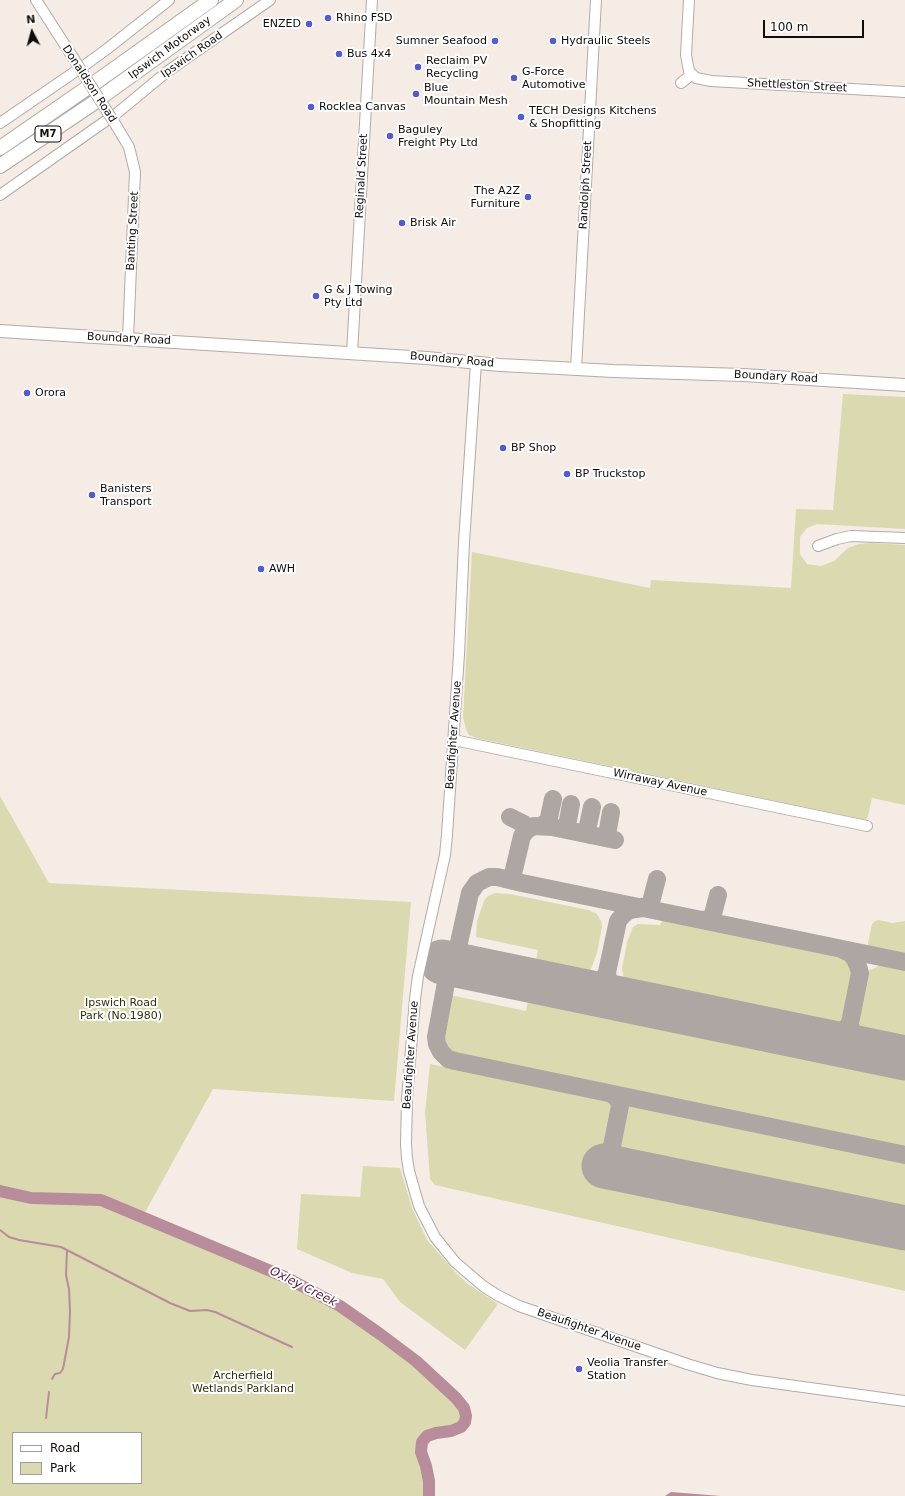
<!DOCTYPE html>
<html>
<head>
<meta charset="utf-8">
<style>
	body { margin:0 }
	#map { position:relative; width:905px; height:1496px; overflow:hidden; background:#f5ece6; font-family:"DejaVu Sans",sans-serif }
	canvas { display:block }
	.legend { position:absolute; left:12px; top:1432px; width:130px; height:52px; box-sizing:border-box; background:#fff; border:1px solid #9f9e9d; margin:0; padding:5px 7px; list-style:none; font-size:12px; color:#0f0c0a }
	.legend li { display:flex; align-items:center; gap:8px; height:20px }
	.legend b { width:20px; border:1px solid #9f9e9d }
	.north { position:absolute; left:12px; top:12px; width:40px; height:40px; -webkit-text-stroke:3px #fff; paint-order:stroke; rotate:354deg; font-size:11px; font-weight:700; line-height:16px; text-align:center; color:#0f0c0a }
	.north::after { content:''; display:block; margin:auto; width:14px; height:18px; background:#0f0c0a; clip-path:polygon(50% 0,100% 100%,50% 72%,0 100%) }
	.scale { position:absolute; left:763px; top:20px; width:101px; height:18px; box-sizing:border-box; border:2px solid #0f0c0a; border-top:0; padding-left:5px; font-size:12px; line-height:14px; white-space:nowrap; color:#0f0c0a; -webkit-text-stroke:3px #fff; paint-order:stroke }
</style>
</head>
<body>
<div id="map">
<canvas width="905" height="1496"></canvas>
<ul class="legend">
<li><b style="height:5px;background:#fff"></b>Road</li>
<li><b style="height:11px;background:#dbd9af"></b>Park</li>
</ul>
<div class="north">N</div>
<div class="scale">100 m</div>
</div>
<script>
const ctx = document.querySelector('canvas').getContext('2d');
ctx.lineJoin = 'round';
function fill(path, color) { ctx.fillStyle = color; ctx.fill(path, 'evenodd'); }
const toPath = rows => new Path2D(rows.map(r => 'M' + r).join(''));
function stroke(path, color, width, dash) { ctx.strokeStyle = color; ctx.lineWidth = width; ctx.lineCap = dash ? 'butt' : 'round'; ctx.setLineDash(dash || []); ctx.stroke(path); }
function write(font, color, halo, rows, align = 'center') {
  ctx.font = font + ' "DejaVu Sans",sans-serif'; ctx.lineWidth = 4; ctx.setLineDash([]); ctx.textBaseline = 'middle'; ctx.strokeStyle = halo; ctx.fillStyle = color; for (const [text, x, y, turn = 0] of rows) {
    ctx.save(); ctx.translate(x, y); ctx.rotate((+turn || 0) * Math.PI / 180); ctx.textAlign = isNaN(turn) ? turn : align; if (halo) ctx.strokeText(text, 0, 0); ctx.fillText(text, 0, 0); ctx.restore();
  }
}
const green = toPath([
	[843,394,905,397,905,529,817,524,807,528,800,537,800,554,807,564,821,566,834,561,848,548,859,544,871,543,905,545,905,805,872,798,867,820,476,738,469,735,466,729,463,717,472,552,650,588,651,580,791,588,796,509,833,510],
	[0,796,49,883,411,902,394,1101,213,1089,143,1216,285,1277,340,1306,416,1361,456,1398,464,1408,466,1416,465,1422,461,1427,451,1431,436,1433,427,1436,422,1442,421,1452,426,1466,429,1481,429,1496,0,1496],
	[13,1433,141,1433,141,1483,13,1483],
	[495,893,510,894,588,910,597,914,601,921,602,927,597,953,591,969,587,972,584,972,582,975,535,965,538,950,476,937,477,921,484,901,488,896],
	[672,920,838,954,844,957,850,963,853,973,843,1023,837,1028,630,985,624,979,622,969,627,942,633,927,638,924,660,925,662,921],
	[879,920,892,923,905,921,905,956,867,948,872,924,875,921],
	[881,965,905,969,905,1042,858,1032,857,1030,856,1021,865,978,870,970],
	[450,995,526,1011,529,996,905,1075,905,1150,457,1057,451,1055,444,1048,441,1038,448,997],
	[430,1064,606,1098,611,1100,614,1103,615,1111,600,1181,691,1200,702,1196,905,1238,905,1291,435,1185,430,1179,425,1112],
	[629,1105,635,1105,905,1161,905,1211,902,1214,895,1216,705,1177,697,1169,623,1153,619,1149,618,1142,624,1113,626,1109],
	[363,1166,400,1168,412,1208,427,1240,456,1273,468,1284,498,1304,465,1350,400,1302,383,1279,352,1273,297,1249,301,1194,360,1197]
]);
const water = toPath([
	[671,1492,721,1496,665,1496]
]);
const stream = toPath([
	[0,1230,9,1237,19,1240,61,1247,170,1303,190,1311,207,1310,215,1312,292,1347],
	[52,1379,55,1374,60,1373,63,1369,69,1337,70,1311,69,1289,66,1275,67,1250],
	[46,1418,49,1392]
]);
const river = toPath([
	[0,1191,31,1198,101,1200,285,1277,340,1306,380,1334,416,1361,456,1398,464,1408,466,1416,465,1422,461,1427,451,1431,436,1433,427,1436,422,1442,421,1452,426,1466,429,1481,429,1496]
]);
const taxiway = toPath([
	[510,817,524,824,526,828,526,831],
	[542,825,548,822,553,799],
	[570,830,567,826,571,804],
	[590,835,587,830,592,807],
	[602,837,607,835,611,812],
	[505,879,509,878,513,874,522,836,527,830,534,826,552,827,615,840],
	[641,907,648,906,651,902,657,879],
	[643,908,629,910,622,916,618,921,607,972,609,985,614,993,622,998,685,1012],
	[703,920,709,919,713,914,718,895],
	[905,962,522,883,497,877,489,877,477,883,470,893,456,956,448,972,436,1037,437,1044,441,1052,448,1059,455,1061,905,1155],
	[447,978,452,971,461,967,518,978],
	[528,980,584,990,598,985,603,980,607,972],
	[850,1023,852,1036,855,1042,862,1047,905,1058],
	[762,1028,824,1040,833,1039,843,1033,850,1023,860,973,858,966,855,959,850,953,843,950],
	[612,1094,618,1099,620,1106,611,1151,612,1159,620,1167,650,1175],
	[861,1219,893,1225,899,1224,905,1220]
]);
const runway = toPath([
	[442,962,905,1058],
	[604,1166,905,1228]
]);
const minor = toPath([
	[36,0,72,56],
	[689,0,686,55,689,71,696,78,711,81,905,92],
	[85,65,107,49,169,0],
	[681,83,691,75],
	[116,114,168,71,270,0],
	[0,123,76,71],
	[117,127,129,147,135,172,128,339],
	[0,195,107,120],
	[352,353,372,0],
	[476,363,464,542,459,654,447,835,445,855,418,976,415,999,407,1099,406,1144,407,1158,409,1171,419,1206,435,1237,455,1262,483,1286,497,1295,519,1306,687,1364,717,1373,752,1380,905,1401],
	[576,369,596,0],
	[818,546,837,539,851,536,905,538],
	[454,740,867,826]
]);
const major = toPath([
	[0,331,427,358,500,365,559,368,613,371,743,375,905,385]
]);
const highway = toPath([
	[96,82,211,0],
	[104,95,236,0],
	[0,148,87,88],
	[0,166,95,102]
]);
const minorBridge = toPath([
	[72,56,117,127]
]);
const markers = [
	[328,18,4,"#545bd1"],
	[309,24,4,"#545bd1"],
	[495,41,4,"#545bd1"],
	[553,41,4,"#545bd1"],
	[339,54,4,"#545bd1"],
	[418,67,4,"#545bd1"],
	[514,78,4,"#545bd1"],
	[416,94,4,"#545bd1"],
	[311,107,4,"#545bd1"],
	[521,117,4,"#545bd1"],
	[390,136,4,"#545bd1"],
	[528,197,4,"#545bd1"],
	[402,223,4,"#545bd1"],
	[316,296,4,"#545bd1"],
	[27,393,4,"#545bd1"],
	[503,448,4,"#545bd1"],
	[567,474,4,"#545bd1"],
	[92,495,4,"#545bd1"],
	[261,569,4,"#545bd1"],
	[579,1369,4,"#545bd1"]
];
const shields = [
	[48,134,26]
];
const shieldNames = [
	["M7",48,134]
];
const poiNames = [
	["Rhino FSD",336,18],
	["ENZED",301,24,"right"],
	["Sumner Seafood",487,41,"right"],
	["Hydraulic Steels",561,41],
	["Bus 4x4",347,54],
	["Reclaim PV",426,61],
	["Recycling",426,74],
	["G-Force",522,72],
	["Automotive",522,85],
	["Blue",424,88],
	["Mountain Mesh",424,101],
	["Rocklea Canvas",319,107],
	["TECH Designs Kitchens",529,111],
	["& Shopfitting",529,124],
	["Baguley",398,130],
	["Freight Pty Ltd",398,143],
	["The A2Z",520,191,"right"],
	["Furniture",520,204,"right"],
	["Brisk Air",410,223],
	["G & J Towing",324,290],
	["Pty Ltd",324,303],
	["Orora",35,393],
	["BP Shop",511,448],
	["BP Truckstop",575,474],
	["Banisters",100,489],
	["Transport",100,502],
	["AWH",269,569],
	["Veolia Transfer",587,1363],
	["Station",587,1376]
];
const streetNames = [
	["Ipswich Motorway",170,48,-36],
	["Ipswich Road",192,55,-35],
	["Donaldson Road",89,84,57],
	["Shettleston Street",797,86,3],
	["Reginald Street",362,176,-87],
	["Randolph Street",586,185,-87],
	["Banting Street",133,231,-87],
	["Boundary Road",129,339,3],
	["Boundary Road",452,360,5],
	["Boundary Road",776,377,3],
	["Beaufighter Avenue",454,735,-86],
	["Wirraway Avenue",660,783,12],
	["Beaufighter Avenue",411,1055,-86],
	["Beaufighter Avenue",589,1330,19]
];
const parkNames = [
	["Ipswich Road",121,1003],
	["Park (No.1980)",121,1016],
	["Archerfield",243,1376],
	["Wetlands Parkland",243,1389]
];
const waterNames = [
	["Oxley Creek",303,1287,27]
];
fill(green, '#dbd9af');
fill(water, '#b88c9b');
stroke(stream, '#b88c9b', 2);
stroke(river, '#b88c9b', 12);
stroke(taxiway, '#aea6a2', 18);
stroke(runway, '#aea6a2', 45);
stroke(minor, '#b3aaa5', 12);
stroke(major, '#b3aaa5', 14);
stroke(highway, '#b3aaa5', 16);
stroke(minor, '#fff', 10);
stroke(major, '#fff', 12);
stroke(highway, '#fff', 14);
stroke(minorBridge, '#b3aaa5', 12, []);
stroke(minorBridge, '#fff', 10);
for (const [x, y, r, color] of markers) { const dot = new Path2D(); dot.arc(x, y, r, 0, 2 * Math.PI); ctx.fillStyle = color; ctx.fill(dot); stroke(dot, '#fff', 1.5); }
for (const [x, y, w] of shields) { const box = new Path2D(); box.roundRect(x - w / 2, y - 8, w, 16, 3); ctx.fillStyle = '#fff'; ctx.fill(box); stroke(box, '#0f0c0a', 1); }
write('bold 10px', '#0f0c0a', null, shieldNames);
write('11px', '#0f0c0a', '#fff', poiNames, 'left');
write('11px', '#0f0c0a', '#fff', streetNames);
write('11px', '#322f0c', '#fff', parkNames);
write('italic 12px', '#541d34', '#fff', waterNames);
</script>
</body>
</html>
